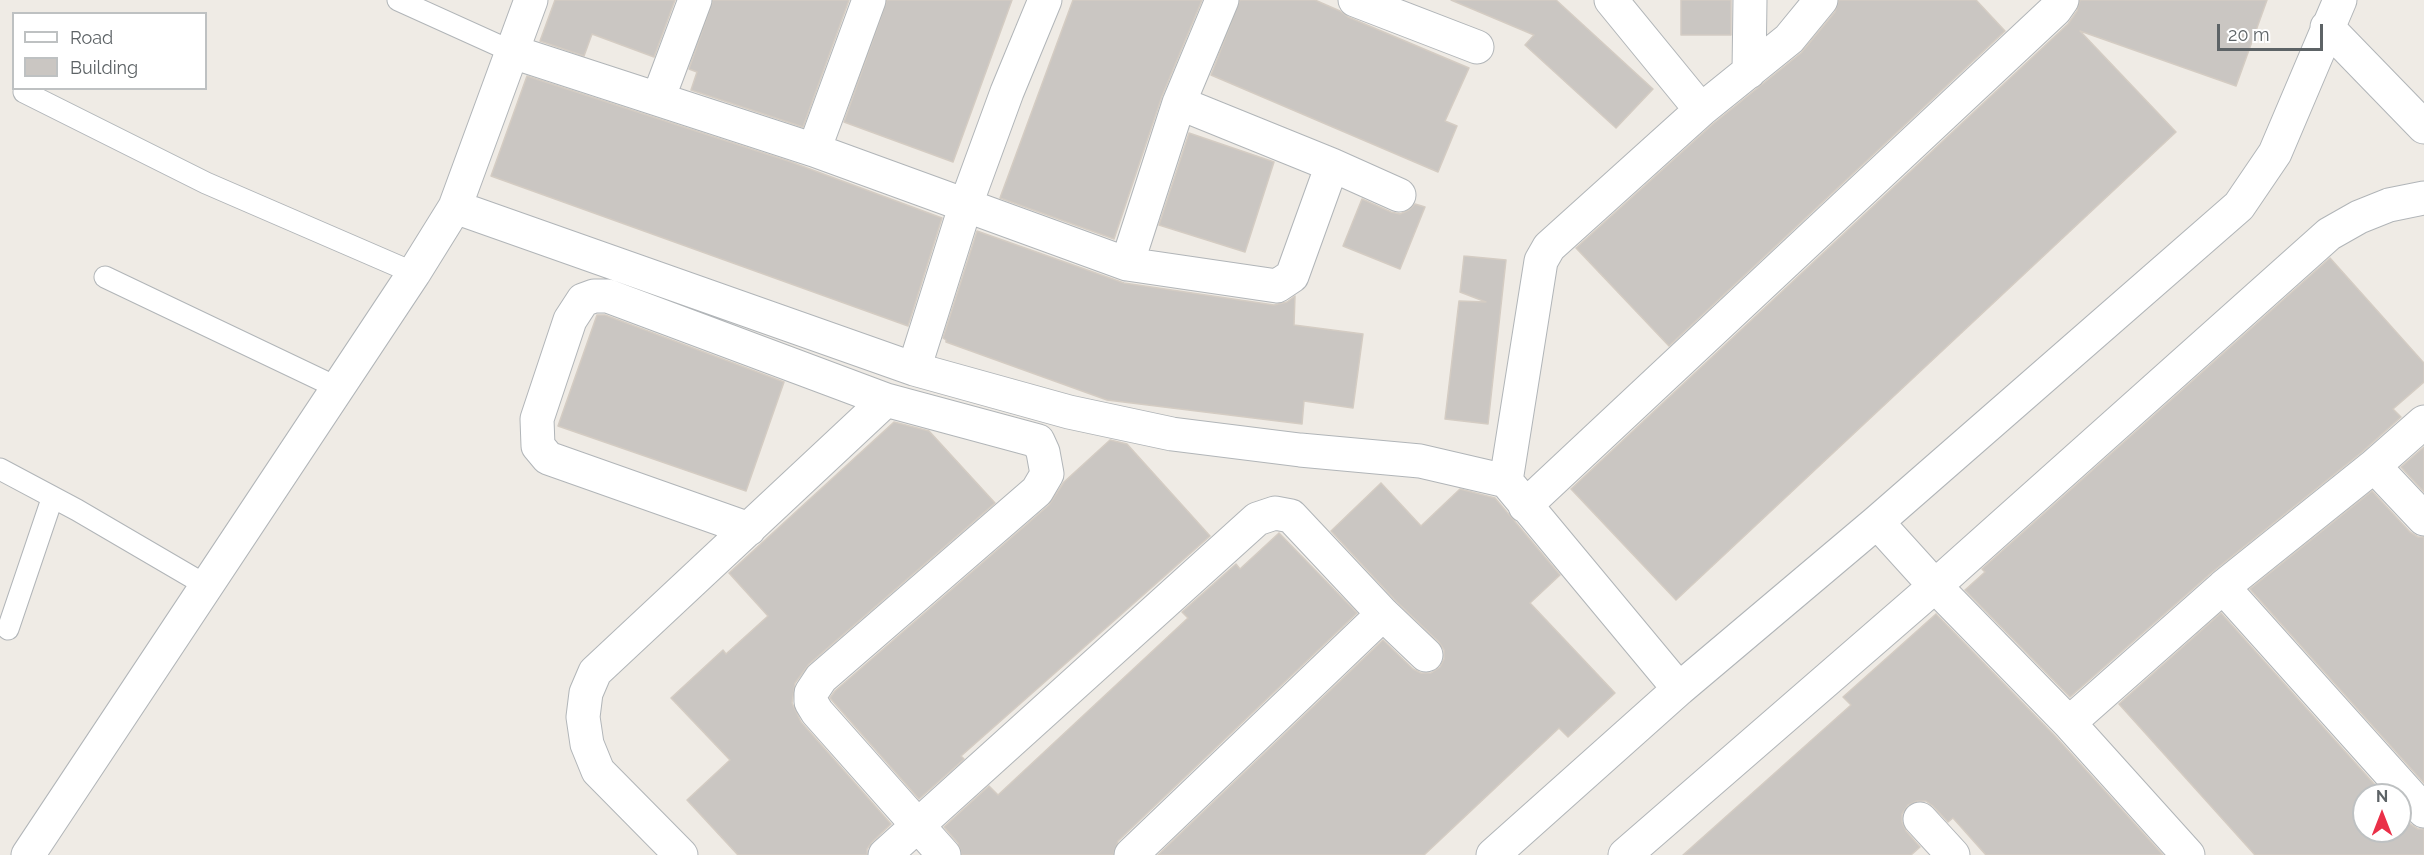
<!DOCTYPE html>
<html>
<head>
<meta charset="utf-8">
<style>
	body { margin:0 }
	#map { position:relative; width:2424px; height:855px; overflow:hidden; background:#efebe5; font-family:Raleway,sans-serif }
	canvas { display:block }
	.legend { position:absolute; left:12px; top:12px; width:195px; height:78px; box-sizing:border-box; background:#fff; border:2px solid #bec1c2; margin:0; padding:8px 10px; list-style:none; font-size:18px; color:#5d6366 }
	.legend li { display:flex; align-items:center; gap:12px; height:30px }
	.legend b { width:30px; border:2px solid #bec1c2 }
	.north { position:absolute; left:2352px; top:783px; width:60px; height:60px; box-sizing:border-box; background:#fff; border:2px solid #bec1c2; border-radius:50%; rotate:0deg; font-size:16px; font-weight:700; line-height:24px; text-align:center; color:#5d6366 }
	.north::after { content:''; display:block; margin:auto; width:21px; height:27px; background:#ea3048; clip-path:polygon(50% 0,100% 100%,50% 72%,0 100%) }
	.scale { position:absolute; left:2217px; top:24px; width:106px; height:27px; box-sizing:border-box; border:3px solid #5d6366; border-top:0; padding-left:8px; font-size:18px; line-height:21px; white-space:nowrap; color:#5d6366; -webkit-text-stroke:4px #fff; paint-order:stroke }
</style>
</head>
<body>
<div id="map">
<canvas width="2424" height="855"></canvas>
<ul class="legend">
<li><b style="height:8px;background:#fff"></b>Road</li>
<li><b style="height:16px;background:#cac6c2"></b>Building</li>
</ul>
<div class="north">N</div>
<div class="scale">20 m</div>
</div>
<script>
const ctx = document.querySelector('canvas').getContext('2d');
ctx.lineJoin = 'round';
function fill(path, color) { ctx.fillStyle = color; ctx.fill(path, 'evenodd'); }
const toPath = rows => new Path2D(rows.map(r => 'M' + r).join(''));
function stroke(path, color, width, dash) { ctx.strokeStyle = color; ctx.lineWidth = width; ctx.lineCap = dash ? 'butt' : 'round'; ctx.setLineDash(dash || []); ctx.stroke(path); }
const building = toPath([
	[555,0,675,0,654,57,592,34,584,56,540,41,555,0],
	[713,0,849,0,803,127,691,90,697,72,689,69,713,0],
	[887,0,1012,0,953,162,844,122,887,0],
	[1073,0,1202,0,1162,96,1114,239,1000,198,1073,0],
	[1240,0,1315,0,1340,11,1348,17,1469,68,1445,121,1457,126,1438,172,1211,75,1240,0],
	[1451,0,1556,0,1653,89,1616,128,1525,45,1534,35,1451,0],
	[1681,0,1731,0,1731,35,1681,35,1681,0],
	[1839,0,1976,0,2005,31,1669,346,1576,248,1713,124,1801,53,1835,12,1839,0],
	[2080,0,2267,0,2236,86,2080,31,2176,132,1676,600,1571,489,2068,24,2077,11,2080,0],
	[527,76,791,162,942,218,908,326,491,176,527,76],
	[1189,133,1274,162,1245,252,1159,225,1189,133],
	[1362,199,1391,212,1400,214,1409,210,1415,204,1425,207,1400,269,1343,246,1362,199],
	[977,231,1124,283,1274,305,1287,302,1295,296,1294,325,1363,334,1353,408,1304,401,1302,424,1107,400,946,342,946,340,943,338,977,231],
	[1464,256,1506,260,1488,424,1445,419,1459,301,1486,302,1460,292,1464,256],
	[2330,258,2424,363,2424,382,2393,409,2401,417,2362,452,2211,573,2070,697,1965,590,1985,572,1982,569,2330,258],
	[597,315,605,315,784,382,746,491,558,426,597,315],
	[894,422,929,431,995,503,809,664,795,683,792,703,801,722,891,824,872,842,867,849,867,855,738,855,687,800,730,760,671,698,723,650,726,654,768,616,729,573,894,422],
	[1110,440,1127,444,1210,536,961,756,964,759,919,799,830,698,835,691,1049,505,1064,482,1110,440],
	[2424,447,2424,492,2401,467,2424,447],
	[1381,483,1421,526,1460,489,1495,498,1560,575,1530,603,1615,693,1568,737,1559,728,1424,855,1158,855,1383,640,1413,669,1421,673,1431,673,1440,667,1444,659,1444,650,1439,642,1396,601,1331,531,1381,483],
	[2372,491,2410,532,2418,537,2424,537,2424,783,2250,589,2372,491],
	[1279,533,1357,613,1118,841,1113,855,962,855,958,843,944,827,989,786,998,795,1188,618,1182,612,1236,564,1240,569,1279,533],
	[2221,613,2384,795,2364,795,2364,831,2400,831,2400,812,2410,824,2418,829,2424,829,2424,855,2255,855,2119,704,2221,613],
	[1936,614,2055,736,2163,855,1986,855,1953,818,1948,822,1933,806,1926,801,1917,801,1908,805,1902,814,1902,822,1906,831,1920,847,1911,855,1683,855,1851,705,1843,697,1936,614]
]);
const service = toPath([
	[398,0,513,52],
	[24,92,206,183,414,273],
	[105,277,338,388],
	[0,469,77,510,207,586],
	[8,629,52,499]
]);
const minor = toPath([
	[531,0,455,207,914,369,1069,412,1172,434,1300,450,1420,461,1506,481],
	[1355,0,1477,47],
	[1611,0,1701,110],
	[2327,27,2424,127],
	[513,52,814,150,1127,264,1277,286,1292,276,1332,165],
	[1749,72,1750,0],
	[658,99,695,0],
	[1179,103,1332,165,1399,195],
	[814,150,869,0],
	[1127,264,1179,103,1222,0],
	[914,369,966,204,1007,92,1045,0],
	[2374,466,2424,519],
	[1525,506,2055,10,2062,0],
	[1877,522,1935,586,2069,723,2188,855],
	[749,529,548,458,538,446,537,419,570,320,583,300,594,296,608,296,886,400,1038,441,1043,452,1047,474,1037,491,821,678,811,693,811,702,817,712,944,855],
	[2223,587,2424,811],
	[1679,689,1506,481,1541,261,1549,247,1701,110,1789,39,1821,0],
	[2069,723,2223,587,2374,466,2424,422],
	[1920,819,1953,855],
	[28,855,414,273,455,207],
	[681,855,598,771,587,744,583,717,586,693,595,672,886,400],
	[885,855,1257,519,1275,513,1291,516,1383,614,1426,655],
	[1131,855,1383,614],
	[1493,855,1679,689,1877,522,2239,206,2275,153,2340,0],
	[1625,855,1935,586,2329,234,2359,217,2389,205,2424,198]
]);
fill(building, '#cac6c2');
stroke(building, '#d4ccc3', 1.5);
stroke(service, '#b1b5b8', 23);
stroke(minor, '#b1b5b8', 35);
stroke(service, '#fff', 21);
stroke(minor, '#fff', 33);
</script>
</body>
</html>
